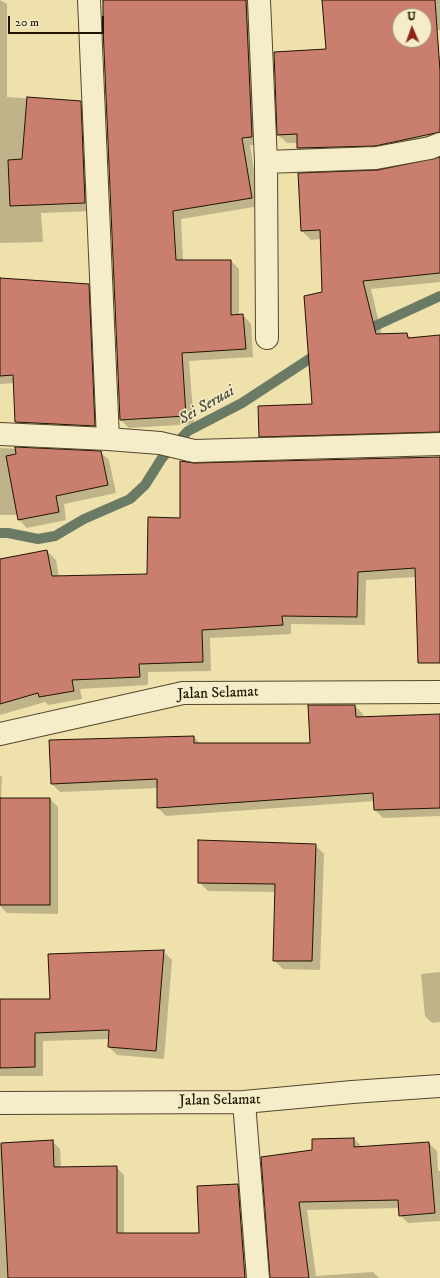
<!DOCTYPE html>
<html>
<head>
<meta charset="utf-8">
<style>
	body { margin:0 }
	#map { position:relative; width:440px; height:1278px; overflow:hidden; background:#efe1ac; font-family:"IM FELL DW Pica",serif }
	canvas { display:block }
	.north { position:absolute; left:392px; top:8px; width:40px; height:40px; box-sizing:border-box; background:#f5ecc9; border:1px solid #a0967a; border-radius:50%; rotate:358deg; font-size:11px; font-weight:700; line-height:16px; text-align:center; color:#211403 }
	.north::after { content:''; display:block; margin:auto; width:14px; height:18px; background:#8f2418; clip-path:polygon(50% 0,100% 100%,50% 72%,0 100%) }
	.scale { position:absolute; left:8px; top:16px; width:96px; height:18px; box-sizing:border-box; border:2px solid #211403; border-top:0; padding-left:5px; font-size:12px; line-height:14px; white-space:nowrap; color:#211403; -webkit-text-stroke:3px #f5ecc9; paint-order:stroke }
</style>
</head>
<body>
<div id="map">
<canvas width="440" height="1278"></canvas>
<div class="north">U</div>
<div class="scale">20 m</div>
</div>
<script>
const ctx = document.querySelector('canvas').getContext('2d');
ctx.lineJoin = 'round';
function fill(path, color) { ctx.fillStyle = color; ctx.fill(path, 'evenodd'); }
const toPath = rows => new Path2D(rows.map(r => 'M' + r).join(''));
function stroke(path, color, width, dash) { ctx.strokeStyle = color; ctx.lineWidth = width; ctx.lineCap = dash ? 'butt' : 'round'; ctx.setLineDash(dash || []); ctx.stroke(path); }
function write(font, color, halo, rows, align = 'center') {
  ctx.font = font + ' "IM FELL DW Pica",serif'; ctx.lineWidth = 3; ctx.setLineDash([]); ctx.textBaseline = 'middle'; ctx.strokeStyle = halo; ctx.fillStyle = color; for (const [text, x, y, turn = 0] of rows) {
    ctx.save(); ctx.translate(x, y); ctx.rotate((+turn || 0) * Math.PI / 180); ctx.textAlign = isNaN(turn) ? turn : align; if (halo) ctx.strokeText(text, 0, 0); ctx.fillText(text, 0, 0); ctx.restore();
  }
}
const shadow = toPath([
	[0,0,7,4,7,97,80,102,89,111,93,211,41,213,43,242,0,243],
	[103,0,254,0,260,145,250,145,260,206,181,219,183,261,231,261,239,269,239,316,243,315,251,324,253,357,189,361,194,424,129,428,121,420],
	[323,0,440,0,440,30,428,31,428,56,440,56,440,142,307,157,298,148,298,143,287,143,278,135,327,50],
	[400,16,424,16,424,40,400,40],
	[440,158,440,282,371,289,382,335,407,334,412,339,440,336,440,440,269,445,260,436,313,405,323,292,322,239,311,240,302,231,378,171],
	[0,279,88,285,97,293,103,434,24,430,16,422,15,383,0,384],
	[0,448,100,452,109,460,116,493,64,504,66,520,27,528,19,520,18,515,0,515],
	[440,458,440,641,416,577,366,580,365,625,291,624,291,634,210,638,211,671,148,672,148,685,80,689,82,699,48,705,45,702,0,715,0,560,47,551,56,560,59,577,148,575,181,519,194,464],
	[355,706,363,714,363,718,440,714,440,816,383,818,375,810,375,801,166,816,158,808,158,788,60,792,52,784,194,737,201,744,311,744],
	[0,775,2,777,1,799,50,799,58,807,58,914,7,913,0,906],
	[315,845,324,854,320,970,283,969,274,960,276,892,208,891,199,882],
	[163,951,172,960,164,1059,117,1055,109,1047,109,1039,43,1041,43,1076,0,1076,0,1000,51,1000],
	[440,972,440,1022,432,1023,425,1016,421,974],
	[354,1139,362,1147,429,1143,437,1151,438,1171,440,1171,440,1221,408,1223,400,1215,399,1208,307,1210,316,1276,373,1272,379,1278,271,1278,313,1151],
	[52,1141,60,1149,61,1168,116,1167,124,1175,124,1234,200,1234,238,1185,246,1193,252,1278,0,1278,0,1144]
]);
const stream = toPath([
	[362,332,440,296],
	[0,533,8,533,38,539,55,536,84,519,130,499,145,485,162,458,188,431,242,403,320,352]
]);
const building = toPath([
	[103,0,246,0,252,137,242,138,252,198,173,211,176,260,231,260,231,315,243,314,246,349,182,353,186,416,120,420,103,27,103,0],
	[322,0,435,0,440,71,440,132,375,146,297,148,297,134,277,135,274,52,326,49,322,0],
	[400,16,424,16,424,40,400,40,400,16],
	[27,97,81,101,85,203,10,206,8,160,22,159,27,97],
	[440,157,440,273,363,281,376,334,407,333,408,338,440,335,440,432,259,437,258,406,312,404,304,296,322,292,320,230,301,231,298,173,378,170,440,157],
	[0,278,89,284,95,426,15,422,13,375,0,376,0,278],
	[15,447,101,451,108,485,56,496,59,512,18,520,6,456,16,454,15,447],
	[440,457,440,663,418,663,415,568,358,572,357,617,282,616,283,625,202,630,203,662,139,664,140,677,72,680,74,691,39,697,38,693,0,704,0,559,47,550,52,576,147,574,148,517,180,518,180,461,194,463,440,457],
	[308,705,355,705,356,717,440,714,440,808,374,810,373,793,157,808,157,779,51,784,49,740,194,736,194,743,310,743,308,705],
	[0,798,50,798,50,905,0,905,0,798],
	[198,840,316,844,312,961,273,961,275,884,198,883,198,840],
	[164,950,156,1051,108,1047,109,1030,35,1033,35,1067,0,1068,0,999,50,999,48,954,164,950],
	[354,1138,354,1147,429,1142,435,1213,399,1216,398,1200,299,1202,309,1278,270,1278,261,1157,312,1150,312,1139,354,1138],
	[53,1140,54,1167,117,1166,117,1233,199,1233,197,1186,238,1184,245,1278,8,1278,1,1143,53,1140]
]);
const minor = toPath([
	[89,0,108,439],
	[259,0,266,162,267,338],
	[266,162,376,158,430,148,440,144],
	[0,434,108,439,160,443,194,451,440,444],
	[0,734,183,693,440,692],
	[244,1102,258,1278],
	[0,1103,244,1102,352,1092,440,1086]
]);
const streetNames = [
	["Jalan Selamat",218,694,-2],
	["Jalan Selamat",220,1101,-1]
];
const waterNames = [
	["Sei Seruai",207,406,-30]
];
fill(shadow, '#0003');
stroke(stream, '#6a7a64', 10);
fill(building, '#ca7e6e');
stroke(building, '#211403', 1);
stroke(minor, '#54472d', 24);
stroke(minor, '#f5ecc9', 22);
write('15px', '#211403', '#f5ecc9', streetNames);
write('italic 16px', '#4b503c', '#f5ecc9', waterNames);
</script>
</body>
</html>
